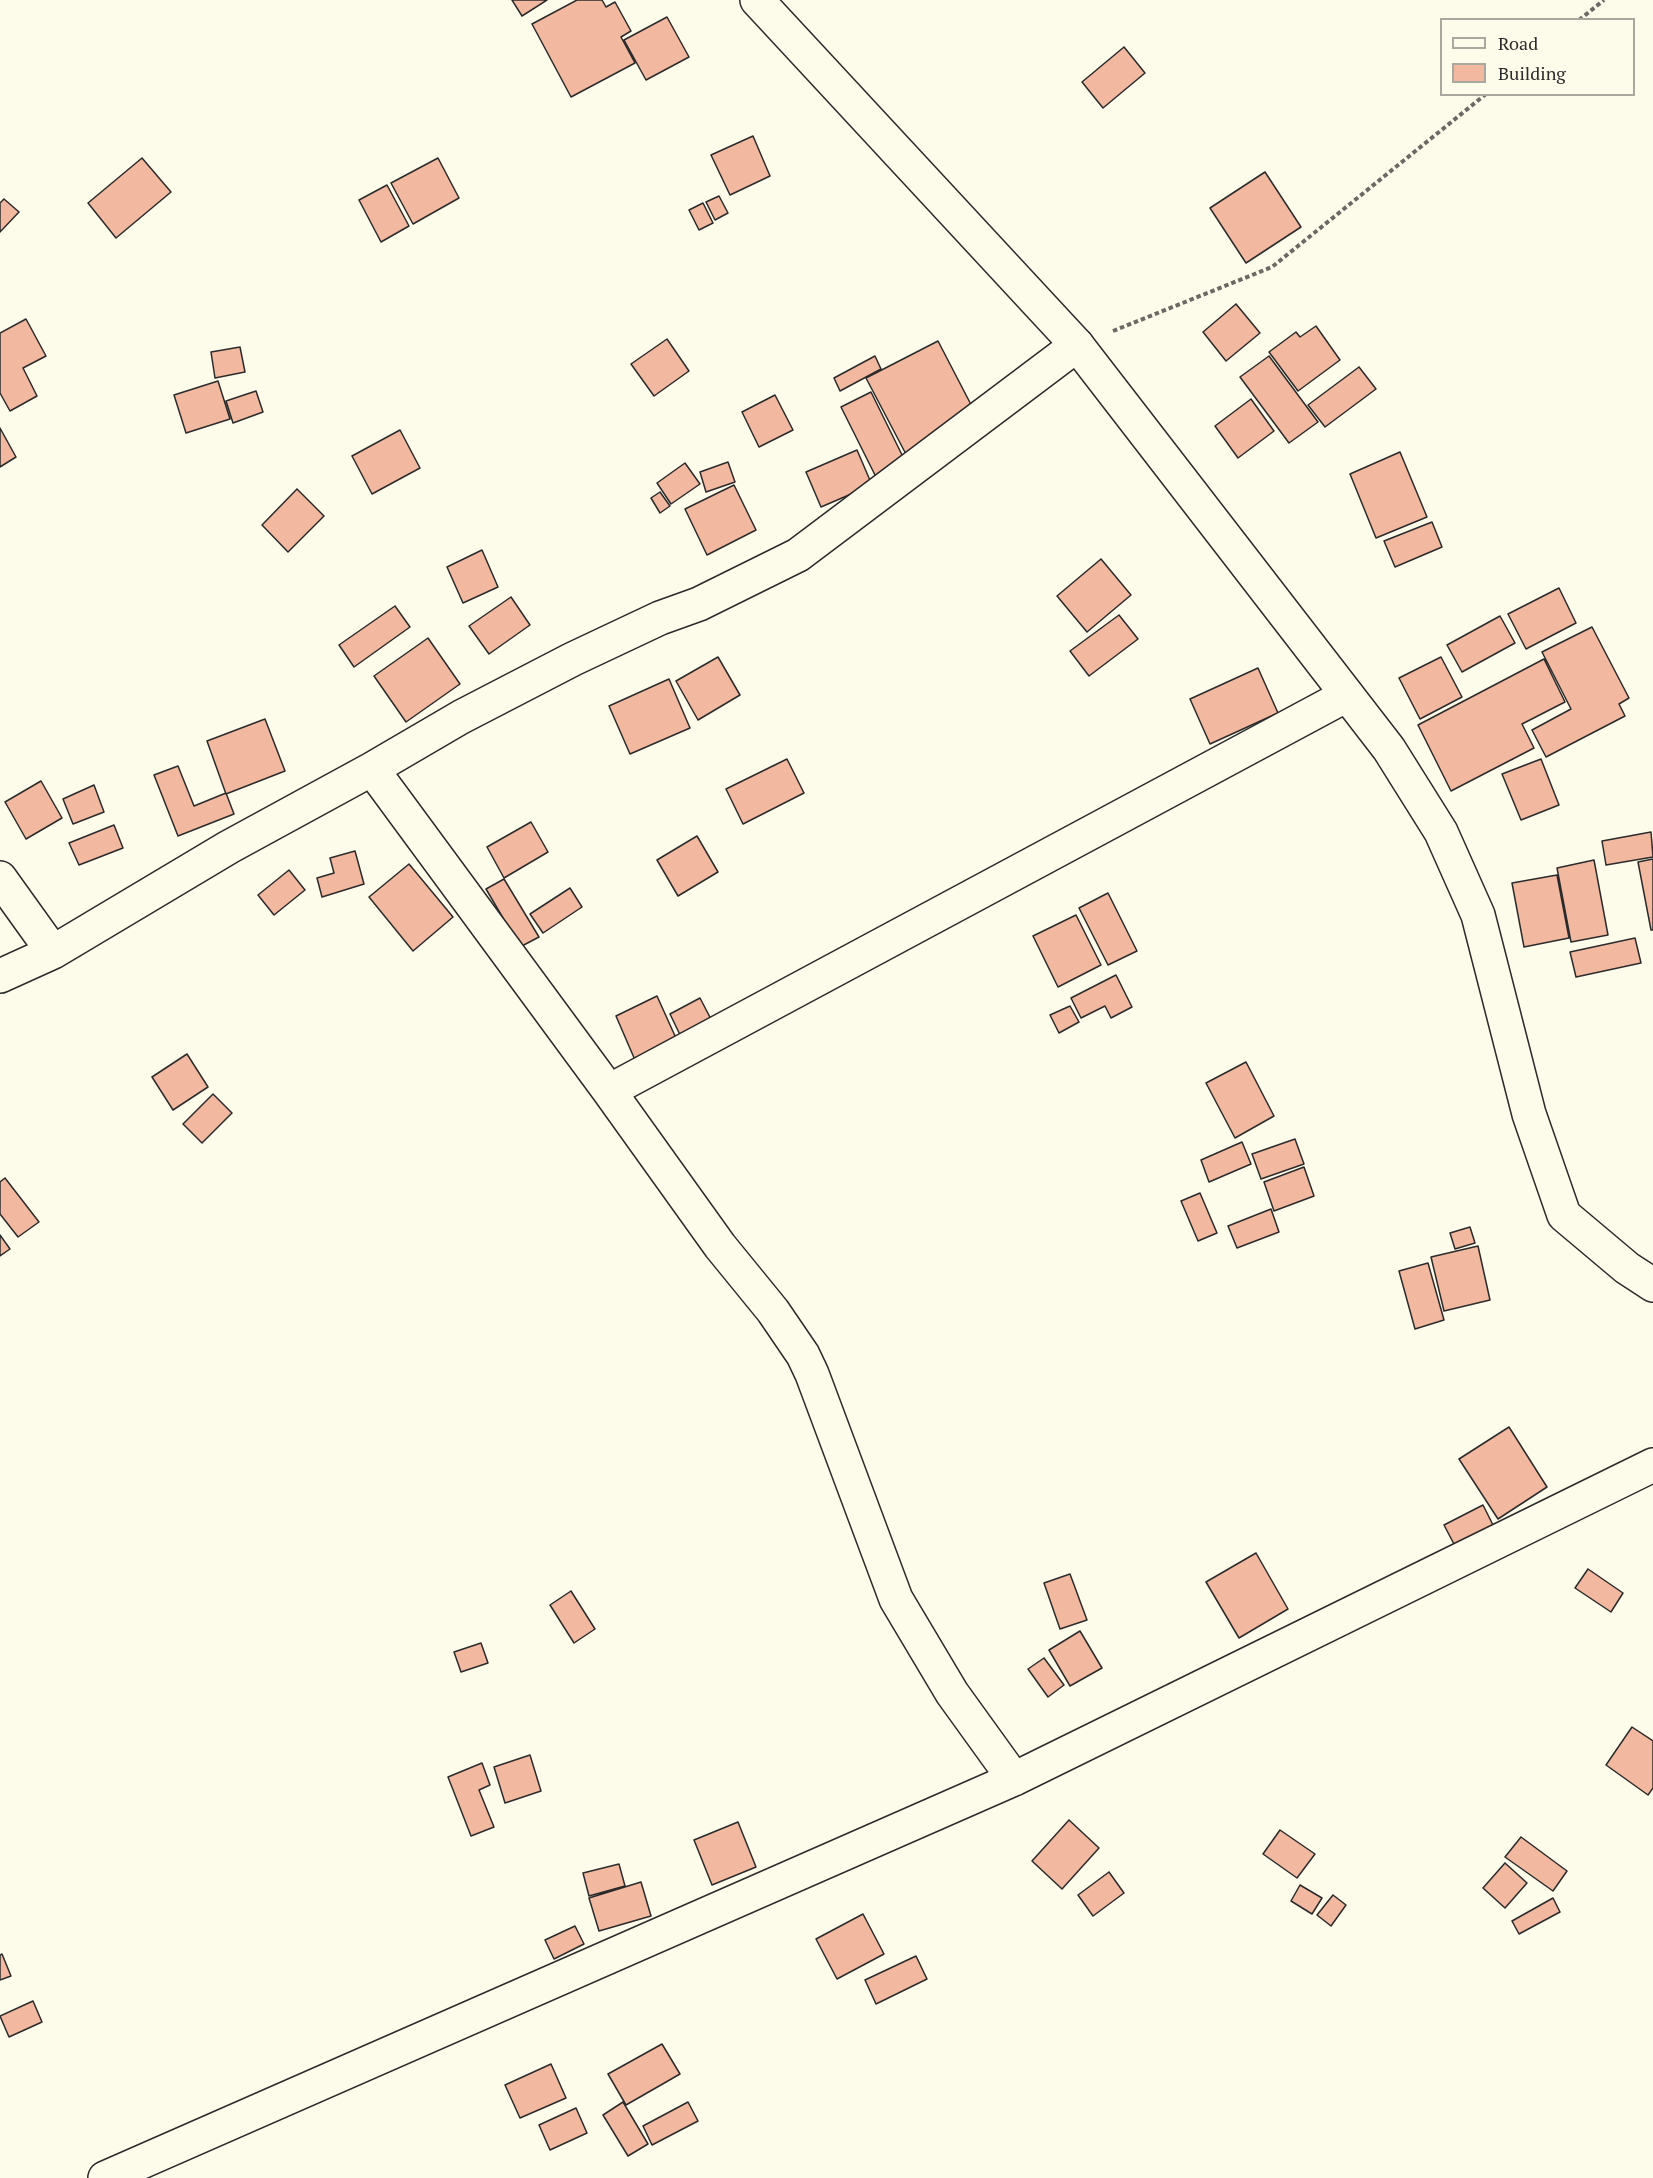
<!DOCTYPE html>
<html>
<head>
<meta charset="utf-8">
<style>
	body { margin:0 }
	#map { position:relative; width:1653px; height:2178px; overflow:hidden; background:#fdfbea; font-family:"PT Serif",serif }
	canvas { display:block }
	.legend { position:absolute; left:1440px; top:18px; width:195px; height:78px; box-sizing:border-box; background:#fdfbea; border:2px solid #a9a89e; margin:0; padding:8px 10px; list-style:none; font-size:18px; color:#2b2b2b }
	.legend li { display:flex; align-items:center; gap:12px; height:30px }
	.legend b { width:30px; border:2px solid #a9a89e }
</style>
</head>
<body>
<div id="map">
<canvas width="1653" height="2178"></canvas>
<ul class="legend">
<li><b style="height:8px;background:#fdfbea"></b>Road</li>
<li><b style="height:16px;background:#f2b8a0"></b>Building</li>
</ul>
</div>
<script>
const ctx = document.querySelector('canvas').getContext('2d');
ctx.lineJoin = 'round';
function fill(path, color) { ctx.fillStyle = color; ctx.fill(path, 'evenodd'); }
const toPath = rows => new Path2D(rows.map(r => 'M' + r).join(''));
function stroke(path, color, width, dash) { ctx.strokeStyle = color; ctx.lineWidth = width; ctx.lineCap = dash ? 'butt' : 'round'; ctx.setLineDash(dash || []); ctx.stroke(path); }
const building = toPath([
	[512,0,547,0,522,16,512,0],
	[577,0,602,0,606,7,615,2,631,31,621,37,635,63,571,97,532,24,577,0],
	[667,17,689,57,646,80,624,40,667,17],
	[1124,47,1145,73,1103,108,1082,82,1124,47],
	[753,136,770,176,730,195,711,155,753,136],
	[142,158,171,192,116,238,88,203,142,158],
	[438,158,459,198,413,224,391,183,438,158],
	[1265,172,1301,227,1246,263,1210,208,1265,172],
	[387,185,409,226,381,242,359,200,387,185],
	[719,196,728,213,715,220,706,202,719,196],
	[4,199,19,212,0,232,0,203,4,199],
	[703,203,713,223,699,230,689,210,703,203],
	[1236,304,1260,333,1226,361,1203,332,1236,304],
	[26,319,46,356,23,368,37,396,10,411,0,393,0,333,26,319],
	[1316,326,1340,360,1298,391,1269,352,1296,332,1300,337,1316,326],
	[667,339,689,371,654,396,631,364,667,339],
	[938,341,979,420,908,458,866,378,938,341],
	[240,347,245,372,215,378,211,352,240,347],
	[875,356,881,369,840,391,834,378,875,356],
	[1269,356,1318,422,1289,443,1240,377,1269,356],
	[1359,367,1376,389,1325,427,1308,405,1359,367],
	[218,381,230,419,186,433,174,395,218,381],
	[256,391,263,412,233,423,226,401,256,391],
	[871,392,907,465,877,479,841,407,871,392],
	[775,395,793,430,759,447,742,412,775,395],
	[1251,399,1274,431,1238,458,1215,426,1251,399],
	[0,428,16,457,0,467,0,428],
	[400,430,420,468,372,494,352,456,400,430],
	[857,450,872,485,821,507,806,472,857,450],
	[1400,452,1427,517,1376,538,1350,474,1400,452],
	[728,462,735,482,706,492,700,472,728,462],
	[685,463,700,484,671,504,657,483,685,463],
	[734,485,756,530,707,555,685,509,734,485],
	[297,489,324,516,288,552,262,525,297,489],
	[660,492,670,506,660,513,651,498,660,492],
	[1432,522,1442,547,1395,567,1384,541,1432,522],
	[482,550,498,587,463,603,447,567,482,550],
	[1101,559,1131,595,1087,632,1057,596,1101,559],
	[1559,588,1576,623,1526,649,1508,614,1559,588],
	[511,597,530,625,489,654,469,626,511,597],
	[395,606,410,627,354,667,339,645,395,606],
	[1119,615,1138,639,1089,676,1070,651,1119,615],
	[1500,616,1515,643,1462,672,1447,645,1500,616],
	[1592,627,1629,698,1619,704,1625,716,1546,757,1532,730,1571,709,1542,652,1592,627],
	[428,638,460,684,406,722,374,676,428,638],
	[718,657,740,695,698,720,676,681,718,657],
	[1441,657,1462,697,1420,719,1399,678,1441,657],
	[1544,659,1565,702,1522,724,1534,748,1451,791,1418,725,1544,659],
	[1258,668,1278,713,1210,744,1190,699,1258,668],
	[669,679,690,728,630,754,609,706,669,679],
	[265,719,285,771,226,794,207,741,265,719],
	[787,759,804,793,743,824,726,789,787,759],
	[1541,759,1559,805,1521,820,1502,774,1541,759],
	[178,766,194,806,226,793,234,814,178,836,154,775,178,766],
	[41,781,62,818,26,839,5,802,41,781],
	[94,785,104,812,73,824,63,799,94,785],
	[531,822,548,852,504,878,487,847,531,822],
	[114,825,123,848,79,865,69,843,114,825],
	[1651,832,1653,857,1606,865,1602,841,1651,832],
	[697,836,718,872,678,896,657,860,697,836],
	[355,851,364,884,322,897,317,878,334,873,330,858,355,851],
	[1653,859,1653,930,1651,930,1638,862,1653,859],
	[1594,860,1608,935,1571,942,1557,868,1594,860],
	[409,864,453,917,413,951,369,897,409,864],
	[289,870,305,890,274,915,258,895,289,870],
	[1557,875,1569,938,1524,947,1512,883,1557,875],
	[504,879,539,937,520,947,486,889,504,879],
	[570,888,582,907,543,933,530,914,570,888],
	[1108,893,1137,951,1108,965,1079,908,1108,893],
	[1076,915,1101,965,1058,987,1033,936,1076,915],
	[1635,938,1641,963,1576,977,1570,952,1635,938],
	[1116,975,1132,1007,1111,1018,1105,1006,1081,1018,1071,998,1116,975],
	[657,996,680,1047,638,1067,616,1016,657,996],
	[700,998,714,1025,683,1041,670,1014,700,998],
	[1070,1006,1079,1022,1059,1033,1050,1015,1070,1006],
	[187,1054,208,1087,173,1110,152,1077,187,1054],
	[1246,1062,1274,1116,1235,1138,1206,1083,1246,1062],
	[213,1094,232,1113,202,1143,183,1124,213,1094],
	[1295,1139,1304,1164,1261,1179,1252,1154,1295,1139],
	[1242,1142,1251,1164,1209,1182,1201,1160,1242,1142],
	[1304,1167,1314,1196,1274,1211,1264,1182,1304,1167],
	[5,1178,39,1222,18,1237,0,1214,0,1182,5,1178],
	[1200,1193,1217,1233,1198,1241,1181,1201,1200,1193],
	[1271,1209,1279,1232,1237,1248,1228,1226,1271,1209],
	[1470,1227,1475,1243,1455,1249,1450,1233,1470,1227],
	[0,1235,10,1249,0,1256,0,1235],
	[1478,1246,1490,1300,1444,1311,1431,1257,1478,1246],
	[1428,1263,1444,1320,1415,1329,1399,1271,1428,1263],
	[1509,1427,1547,1487,1498,1519,1459,1459,1509,1427],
	[1483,1505,1494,1527,1455,1546,1444,1525,1483,1505],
	[1256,1553,1288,1609,1239,1638,1206,1582,1256,1553],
	[1588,1569,1623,1593,1611,1612,1575,1588,1588,1569],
	[1070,1574,1087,1620,1060,1629,1044,1583,1070,1574],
	[571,1591,595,1629,574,1643,550,1605,571,1591],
	[1080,1631,1102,1668,1070,1686,1049,1650,1080,1631],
	[481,1643,488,1663,461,1672,454,1652,481,1643],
	[1044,1658,1064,1685,1048,1697,1028,1669,1044,1658],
	[1632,1727,1653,1741,1653,1788,1648,1795,1606,1765,1632,1727],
	[530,1755,541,1791,505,1803,494,1767,530,1755],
	[482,1763,490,1785,479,1790,494,1827,471,1836,448,1777,482,1763],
	[1069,1820,1099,1848,1062,1889,1032,1861,1069,1820],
	[738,1822,756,1867,712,1885,694,1840,738,1822],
	[1280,1830,1315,1854,1297,1878,1263,1854,1280,1830],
	[1521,1837,1567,1871,1553,1891,1505,1857,1521,1837],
	[1505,1863,1527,1883,1505,1908,1483,1888,1505,1863],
	[619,1864,625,1886,589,1896,583,1873,619,1864],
	[1109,1872,1124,1893,1093,1916,1078,1895,1109,1872],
	[641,1882,651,1916,599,1931,589,1898,641,1882],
	[1300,1885,1322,1898,1312,1914,1291,1901,1300,1885],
	[1333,1895,1346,1905,1331,1926,1317,1915,1333,1895],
	[1553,1898,1560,1912,1519,1934,1512,1921,1553,1898],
	[863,1914,884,1954,837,1979,816,1939,863,1914],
	[575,1926,584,1944,554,1959,545,1940,575,1926],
	[2,1954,11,1976,0,1980,0,1955,2,1954],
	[916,1956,927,1979,876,2004,865,1980,916,1956],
	[33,2001,42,2022,9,2037,0,2016,33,2001],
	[662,2044,680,2074,626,2105,608,2074,662,2044],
	[551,2064,566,2098,520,2118,505,2085,551,2064],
	[623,2102,648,2144,628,2156,603,2115,623,2102],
	[688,2102,698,2121,652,2145,643,2126,688,2102],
	[576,2108,587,2133,550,2150,539,2125,576,2108]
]);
const path = toPath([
	[1579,20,1604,0],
	[1113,331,1272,267,1486,94]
]);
const minor = toPath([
	[372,769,609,1091,720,1246,773,1311,803,1355,812,1374,896,1599,952,1693,1014,1779],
	[0,878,53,952],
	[0,976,53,952,229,847,372,769,461,717,573,659,660,618,699,604,798,555,1077,345],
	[609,1091,1347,695],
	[105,2178,1014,1779,1653,1465]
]);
const secondary = toPath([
	[757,0,1077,345,1389,749,1441,832,1478,915,1529,1114,1564,1215,1627,1268,1653,1285]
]);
fill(building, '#f2b8a0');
stroke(building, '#2b2b2b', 1.5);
stroke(minor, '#2b2b2b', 36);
stroke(secondary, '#2b2b2b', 36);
stroke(path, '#6a6964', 4, [4.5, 3]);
stroke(minor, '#fdfbea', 33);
stroke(secondary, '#fdfbea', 33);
</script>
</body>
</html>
